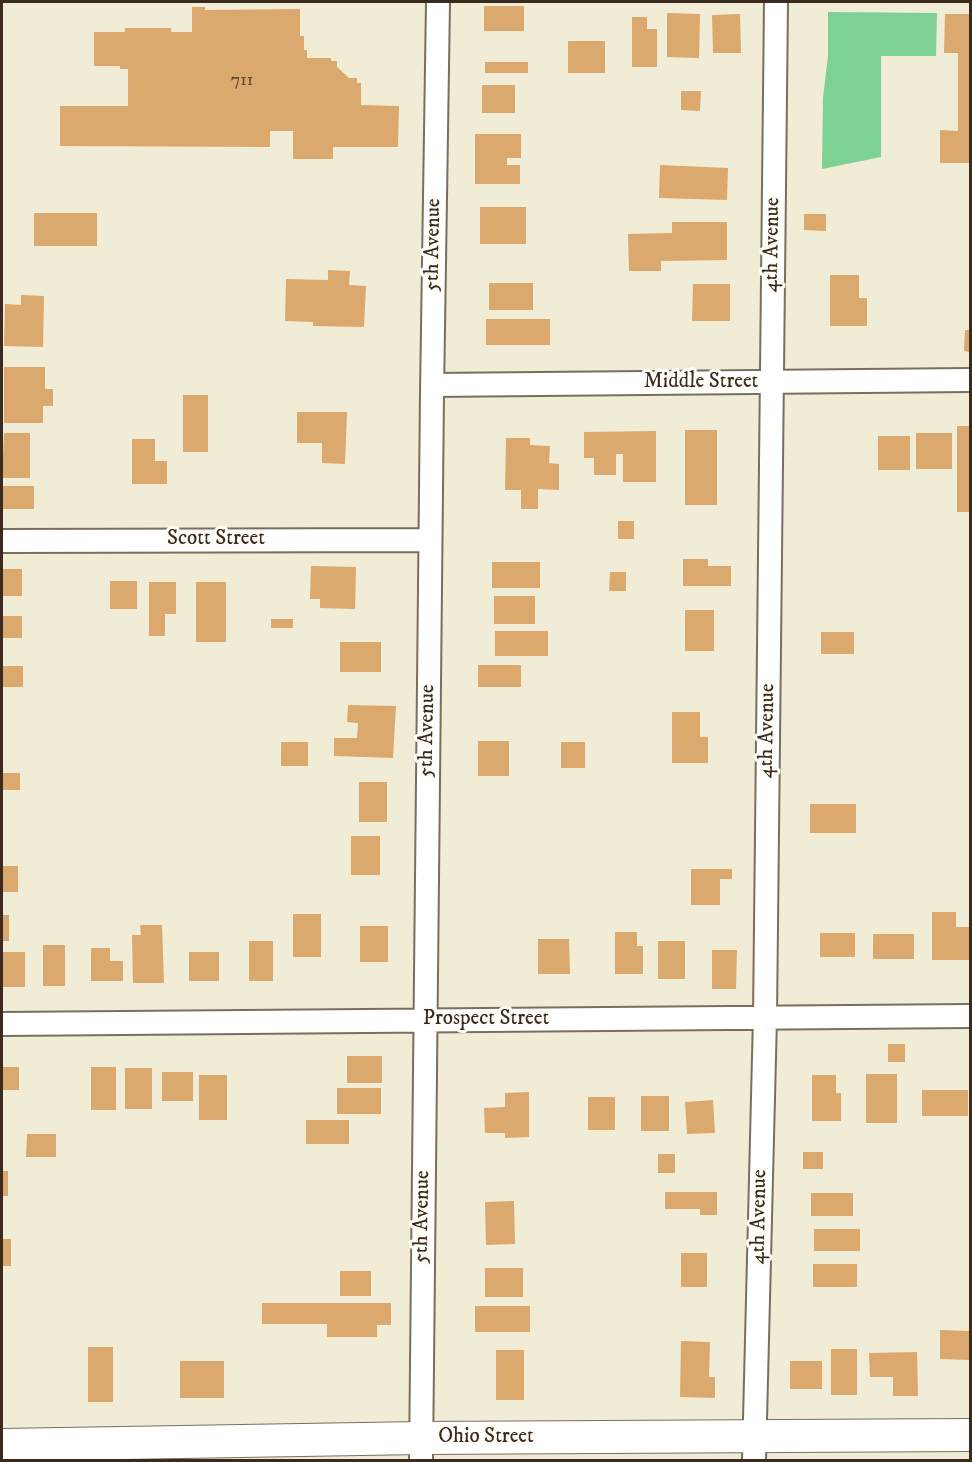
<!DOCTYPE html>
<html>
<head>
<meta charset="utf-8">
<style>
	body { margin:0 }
	#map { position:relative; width:972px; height:1462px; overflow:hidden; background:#f0ecd6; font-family:"IM FELL DW Pica",serif }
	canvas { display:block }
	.frame { position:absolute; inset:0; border:3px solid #3b2a1e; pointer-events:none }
</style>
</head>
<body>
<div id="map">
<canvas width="972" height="1462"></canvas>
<div class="frame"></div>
</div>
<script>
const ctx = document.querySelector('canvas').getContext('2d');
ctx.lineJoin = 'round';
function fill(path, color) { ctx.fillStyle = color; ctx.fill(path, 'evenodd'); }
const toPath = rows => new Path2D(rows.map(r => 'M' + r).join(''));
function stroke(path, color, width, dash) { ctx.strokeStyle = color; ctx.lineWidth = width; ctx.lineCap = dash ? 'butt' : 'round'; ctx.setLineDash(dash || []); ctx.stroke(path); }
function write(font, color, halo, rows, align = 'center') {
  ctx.font = font + ' "IM FELL DW Pica",serif'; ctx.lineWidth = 6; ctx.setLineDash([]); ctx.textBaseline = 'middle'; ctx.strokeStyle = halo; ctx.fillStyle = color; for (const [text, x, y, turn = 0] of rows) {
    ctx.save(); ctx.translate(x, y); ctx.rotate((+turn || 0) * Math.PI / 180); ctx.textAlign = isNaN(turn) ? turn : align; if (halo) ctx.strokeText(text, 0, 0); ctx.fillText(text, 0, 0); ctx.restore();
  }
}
const green = toPath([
	[828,12,937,13,936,56,881,56,881,157,822,169,823,98,828,56]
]);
const building = toPath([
	[484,6,524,6,524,31,484,31],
	[192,7,205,7,205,10,300,9,300,36,304,36,304,50,307,50,307,58,331,58,331,61,337,61,337,67,349,78,357,78,357,83,361,83,361,105,399,106,398,147,333,147,333,159,293,159,293,131,270,131,270,147,60,146,60,106,128,106,128,69,120,69,120,66,94,66,94,32,125,32,125,28,171,28,171,32,192,32],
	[667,13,700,14,699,58,667,57],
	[740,14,741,53,713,53,712,15],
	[945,14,970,14,970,163,940,163,940,130,958,131,958,53,944,53],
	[632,17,647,17,647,29,657,29,657,67,632,67],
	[568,41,605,41,605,73,568,73],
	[485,62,528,62,528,73,485,73],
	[482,85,515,85,515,113,482,113],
	[681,91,701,91,700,111,681,110],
	[475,134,521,134,521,158,507,158,507,165,520,165,520,184,475,184],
	[660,165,728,168,727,200,659,198],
	[480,207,526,207,526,244,480,244],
	[34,213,97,213,97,246,34,246],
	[804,214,826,214,826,231,804,230],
	[672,222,727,222,727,260,661,261,661,271,629,271,628,234,672,233],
	[328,270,350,271,349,285,366,286,364,327,313,326,313,322,285,321,286,279,328,280],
	[830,275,859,275,859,298,867,298,867,326,830,326],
	[489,283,533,283,533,310,489,310],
	[693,284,730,284,730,321,692,321],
	[21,295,44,296,43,347,4,346,5,304,21,305],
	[486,319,550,319,550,345,486,345],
	[965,330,970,330,970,352,964,351],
	[4,367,45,367,45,389,53,389,53,406,43,406,43,423,4,423],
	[183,395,208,395,208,452,183,452],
	[297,412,347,412,345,464,322,463,322,443,297,443],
	[957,426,970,426,970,512,957,512],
	[685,430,717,430,717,505,685,505],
	[656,431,656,482,623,482,623,454,616,454,616,475,594,475,594,458,584,458,584,432],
	[4,433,30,433,30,478,2,478],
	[916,433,952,433,952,469,916,469],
	[878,436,910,436,910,470,878,470],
	[506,438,530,438,530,445,550,446,549,463,559,464,559,490,538,489,538,509,521,509,521,490,505,490],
	[132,439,155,439,155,461,167,461,167,484,132,484],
	[2,486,34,486,34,509,2,509],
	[618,521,634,521,634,539,618,539],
	[683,559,708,559,708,566,731,566,731,586,683,586],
	[492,562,540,562,540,588,492,588],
	[311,566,356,567,355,609,320,608,320,599,310,599],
	[2,569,22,569,22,596,2,596],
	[610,572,626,572,626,591,609,591],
	[110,581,137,581,137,609,110,609],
	[149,582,176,582,176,614,165,614,165,636,149,636],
	[196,582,226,582,226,642,196,642],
	[494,596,535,596,535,624,494,624],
	[685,610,714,610,714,651,685,651],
	[3,616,22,616,22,638,2,638],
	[271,619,293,619,293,628,271,628],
	[495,631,548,631,548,656,495,656],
	[821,632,854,632,854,654,821,654],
	[340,642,381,642,381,672,340,672],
	[478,665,521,665,521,687,478,687],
	[2,666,23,666,23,687,2,687],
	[348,705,396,706,393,758,334,756,334,738,357,738,358,723,347,722],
	[672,712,700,712,700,737,708,737,708,763,672,763],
	[478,741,509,741,509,776,478,776],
	[281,742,308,742,308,766,281,766],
	[561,742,585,742,585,768,561,768],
	[2,773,20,773,20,790,2,790],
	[359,782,387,782,387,822,359,822],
	[810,804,856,804,856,833,810,833],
	[351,836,380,836,380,875,351,875],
	[2,866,18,866,18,892,2,892],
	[691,869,732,869,732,879,720,879,720,905,691,905],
	[932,912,956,912,956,927,970,927,970,960,932,960],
	[293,914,321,914,321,957,293,957],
	[2,915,9,915,9,941,2,941],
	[140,925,162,925,164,983,133,983,132,935,141,935],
	[360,926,388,926,388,962,360,962],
	[615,932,637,932,637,946,643,946,643,974,615,974],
	[820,933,855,933,855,957,820,957],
	[873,934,914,934,914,959,873,959],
	[538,939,569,939,570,974,538,974],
	[249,941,273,941,273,981,249,981],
	[658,941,685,941,685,979,658,979],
	[43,945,65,945,65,986,43,986],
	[91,948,110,948,110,961,123,961,123,981,91,981],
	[712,950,737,950,736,989,712,989],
	[2,952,25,952,25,987,2,987],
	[189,952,219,952,219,981,189,981],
	[888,1044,905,1044,905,1062,888,1062],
	[347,1056,382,1056,382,1083,347,1083],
	[2,1067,19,1067,19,1090,2,1090],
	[91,1067,116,1067,116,1110,91,1110],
	[125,1068,152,1068,152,1109,125,1109],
	[162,1072,193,1072,193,1101,162,1101],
	[866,1074,897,1074,897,1123,866,1123],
	[199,1075,227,1075,227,1120,199,1120],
	[812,1075,836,1075,836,1093,841,1093,841,1121,812,1121],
	[337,1088,381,1088,381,1114,337,1114],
	[922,1090,968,1090,968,1116,922,1116],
	[529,1092,529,1137,505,1138,505,1133,485,1133,484,1108,505,1107,505,1093],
	[641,1096,669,1096,669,1131,641,1131],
	[588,1097,615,1097,615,1130,588,1130],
	[713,1100,715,1133,687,1134,685,1102],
	[306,1120,349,1120,349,1144,306,1144],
	[27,1134,56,1134,56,1157,26,1157],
	[803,1152,823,1152,823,1169,803,1169],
	[658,1154,675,1154,675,1173,658,1173],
	[2,1171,8,1171,8,1196,2,1196],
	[665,1192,717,1192,717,1215,700,1215,700,1209,665,1209],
	[811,1193,853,1193,853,1216,811,1216],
	[514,1201,515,1244,486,1245,485,1202],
	[814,1229,860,1229,860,1251,814,1251],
	[2,1239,11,1239,11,1266,2,1266],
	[681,1253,707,1253,707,1287,681,1287],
	[813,1264,857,1264,857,1287,813,1287],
	[485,1268,523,1268,523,1297,485,1297],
	[340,1271,371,1271,371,1296,340,1296],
	[262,1303,391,1303,391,1325,377,1325,377,1337,327,1337,327,1324,262,1324],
	[475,1306,530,1306,530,1332,475,1332],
	[940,1330,970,1331,970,1360,940,1359],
	[681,1341,710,1342,709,1377,715,1377,715,1398,680,1397],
	[88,1347,113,1347,113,1402,88,1402],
	[831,1349,857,1349,857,1395,831,1395],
	[496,1350,524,1350,524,1400,496,1400],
	[917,1352,918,1396,893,1396,893,1377,870,1377,869,1353],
	[180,1361,224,1361,224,1398,180,1398],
	[790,1361,822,1361,822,1389,790,1389]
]);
const street = toPath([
	[432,385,970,380],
	[2,541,430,540],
	[2,1024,970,1016],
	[421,1460,432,393,438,2],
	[754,1460,765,1017,776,2]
]);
const secondary = toPath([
	[2,1445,421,1438,970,1435]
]);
const numberNames = [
	["711",242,81]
];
const streetNames = [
	["5th Avenue",434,245,-89],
	["4th Avenue",773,245,-89],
	["Middle Street",701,383],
	["Scott Street",216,540],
	["5th Avenue",428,731,-89],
	["4th Avenue",768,731,-89],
	["Prospect Street",486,1020],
	["5th Avenue",423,1217,-89],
	["4th Avenue",760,1217,-89],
	["Ohio Street",486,1438]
];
fill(green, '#7dd194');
fill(building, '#dba86e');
stroke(street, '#7a6e5e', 26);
stroke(secondary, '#7a6e5e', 34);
stroke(street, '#fff', 22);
stroke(secondary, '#fff', 32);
write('18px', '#634a32', null, numberNames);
write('21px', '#3b2a1e', '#fdfcf7', streetNames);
</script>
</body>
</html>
